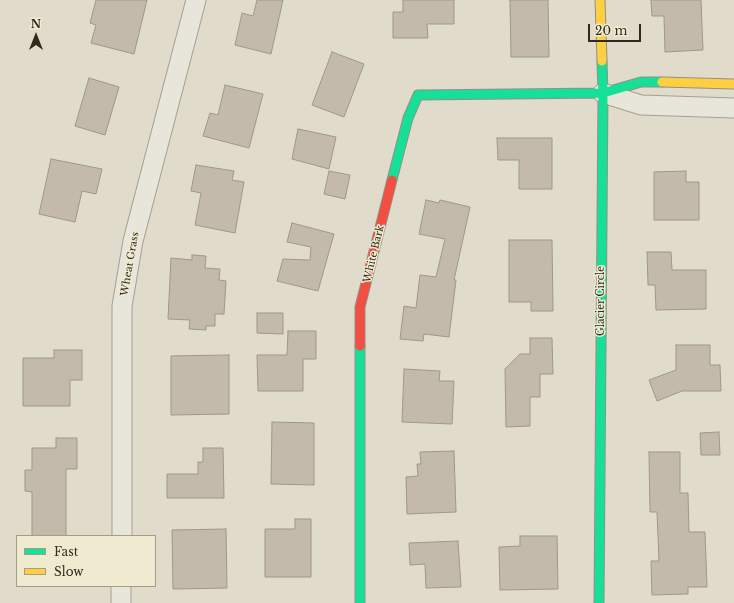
<!DOCTYPE html>
<html>
<head>
<meta charset="utf-8">
<style>
	body { margin:0 }
	#map { position:relative; width:734px; height:603px; overflow:hidden; background:#e0dbca; font-family:"Libre Baskerville",serif }
	canvas { display:block }
	.legend { position:absolute; left:16px; top:535px; width:140px; height:52px; box-sizing:border-box; background:#f0ead1; border:1px solid #a49d89; margin:0; padding:5px 7px; list-style:none; font-size:12px; color:#31291e }
	.legend li { display:flex; align-items:center; gap:8px; height:20px }
	.legend b { width:20px; border:1px solid #a49d89 }
	.north { position:absolute; left:16px; top:16px; width:40px; height:40px; -webkit-text-stroke:3px #f0ead1; paint-order:stroke; rotate:0deg; font-size:11px; font-weight:700; line-height:16px; text-align:center; color:#31291e }
	.north::after { content:''; display:block; margin:auto; width:14px; height:18px; background:#31291e; clip-path:polygon(50% 0,100% 100%,50% 72%,0 100%) }
	.scale { position:absolute; left:588px; top:24px; width:53px; height:18px; box-sizing:border-box; border:2px solid #31291e; border-top:0; padding-left:5px; font-size:12px; line-height:14px; white-space:nowrap; color:#31291e; -webkit-text-stroke:3px #f0ead1; paint-order:stroke }
</style>
</head>
<body>
<div id="map">
<canvas width="734" height="603"></canvas>
<ul class="legend">
<li><b style="height:5px;background:#16e098"></b>Fast</li>
<li><b style="height:5px;background:#ffcf43"></b>Slow</li>
</ul>
<div class="north">N</div>
<div class="scale">20 m</div>
</div>
<script>
const ctx = document.querySelector('canvas').getContext('2d');
ctx.lineJoin = 'round';
function fill(path, color) { ctx.fillStyle = color; ctx.fill(path, 'evenodd'); }
const toPath = rows => new Path2D(rows.map(r => 'M' + r).join(''));
function stroke(path, color, width, dash) { ctx.strokeStyle = color; ctx.lineWidth = width; ctx.lineCap = dash ? 'butt' : 'round'; ctx.setLineDash(dash || []); ctx.stroke(path); }
function write(font, color, halo, rows, align = 'center') {
  ctx.font = font + ' "Libre Baskerville",serif'; ctx.lineWidth = 3; ctx.setLineDash([]); ctx.textBaseline = 'middle'; ctx.strokeStyle = halo; ctx.fillStyle = color; for (const [text, x, y, turn = 0] of rows) {
    ctx.save(); ctx.translate(x, y); ctx.rotate((+turn || 0) * Math.PI / 180); ctx.textAlign = isNaN(turn) ? turn : align; if (halo) ctx.strokeText(text, 0, 0); ctx.fillText(text, 0, 0); ctx.restore();
  }
}
const building = toPath([
	[96,0,147,0,134,54,91,43,96,25,90,23,96,0],
	[257,0,283,0,271,54,235,45,242,13,253,16,257,0],
	[403,0,454,0,454,24,427,24,428,38,393,38,393,12,403,12,403,0],
	[510,0,548,0,549,57,511,57,510,0],
	[651,0,701,0,703,50,665,52,664,16,652,16,651,0],
	[332,52,364,64,344,117,312,105,332,52],
	[89,78,119,87,105,135,75,126,89,78],
	[225,85,263,94,249,148,203,136,210,113,218,115,225,85],
	[298,129,336,137,329,169,292,159,298,129],
	[497,138,552,138,552,189,519,189,519,160,498,160,497,138],
	[51,159,102,169,96,194,82,191,75,222,39,214,51,159],
	[196,165,234,171,232,180,244,182,235,233,195,225,201,193,191,191,196,165],
	[329,171,350,175,345,199,324,194,329,171],
	[686,171,686,182,699,182,699,220,654,220,654,172,686,171],
	[426,200,439,203,440,200,470,207,454,280,456,280,449,337,424,334,423,341,400,339,404,306,416,308,420,275,436,277,445,239,419,234,426,200],
	[292,223,334,234,318,291,277,281,283,259,310,260,311,247,287,242,292,223],
	[509,240,552,240,553,311,531,311,531,302,509,302,509,240],
	[647,252,671,252,672,270,706,270,706,309,656,310,655,285,648,285,647,252],
	[192,255,206,256,205,268,220,269,219,280,226,281,224,314,215,314,215,326,206,326,206,330,189,329,190,320,168,319,171,258,192,260,192,255],
	[257,313,283,313,283,334,257,333,257,313],
	[288,331,316,331,316,359,303,359,303,391,258,391,257,355,287,355,288,331],
	[530,338,552,338,553,374,540,374,540,397,530,397,530,426,506,427,505,369,520,354,530,354,530,338],
	[676,345,710,345,710,365,720,365,721,391,682,391,657,401,649,380,676,370,676,345],
	[54,350,82,350,82,380,70,380,70,406,23,406,23,358,54,358,54,350],
	[229,355,229,414,171,415,171,356,229,355],
	[404,369,440,371,439,381,454,381,452,424,402,422,404,369],
	[272,422,314,423,314,485,271,484,272,422],
	[719,432,720,455,701,455,700,433,719,432],
	[56,438,77,438,77,469,66,469,66,536,32,536,32,492,25,491,25,470,32,470,32,448,56,448,56,438],
	[203,448,223,448,224,498,167,498,167,474,198,474,198,462,203,462,203,448],
	[454,451,456,512,407,514,406,477,418,476,417,464,421,464,420,452,454,451],
	[649,452,680,452,680,493,688,493,689,532,705,532,707,587,688,587,688,594,652,595,651,561,659,561,657,512,650,512,649,452],
	[295,519,311,519,311,577,265,577,265,529,295,529,295,519],
	[226,529,227,588,173,589,172,530,226,529],
	[520,536,557,536,558,589,500,590,499,547,520,546,520,536],
	[458,541,461,587,426,588,425,564,410,565,409,543,458,541]
]);
const street = toPath([
	[603,93,641,105,734,108],
	[122,536,122,306,133,241,196,0],
	[121,603,121,586]
]);
const fast = toPath([
	[392,180,408,118,418,95,603,93,641,82,662,82],
	[360,346,360,603],
	[599,603,603,93,602,61]
]);
const slow = toPath([
	[600,0,602,61],
	[662,82,734,84]
]);
const jam = toPath([
	[360,346,360,307,392,180]
]);
const streetNames = [
	["White Bark",374,254,-76],
	["Wheat Grass",130,264,-80],
	["Glacier Circle",601,301,-90]
];
fill(building, '#c3baab');
stroke(building, '#9f978a', 1);
stroke(street, '#a4a094', 21);
stroke(fast, '#948f84', 11);
stroke(slow, '#948f84', 11);
stroke(jam, '#948f84', 11);
stroke(street, '#e8e6db', 19);
stroke(fast, '#16e098', 9);
stroke(slow, '#ffcf43', 9);
stroke(jam, '#f24e42', 9);
write('10px', '#31291e', '#f0ead1', streetNames);
</script>
</body>
</html>
